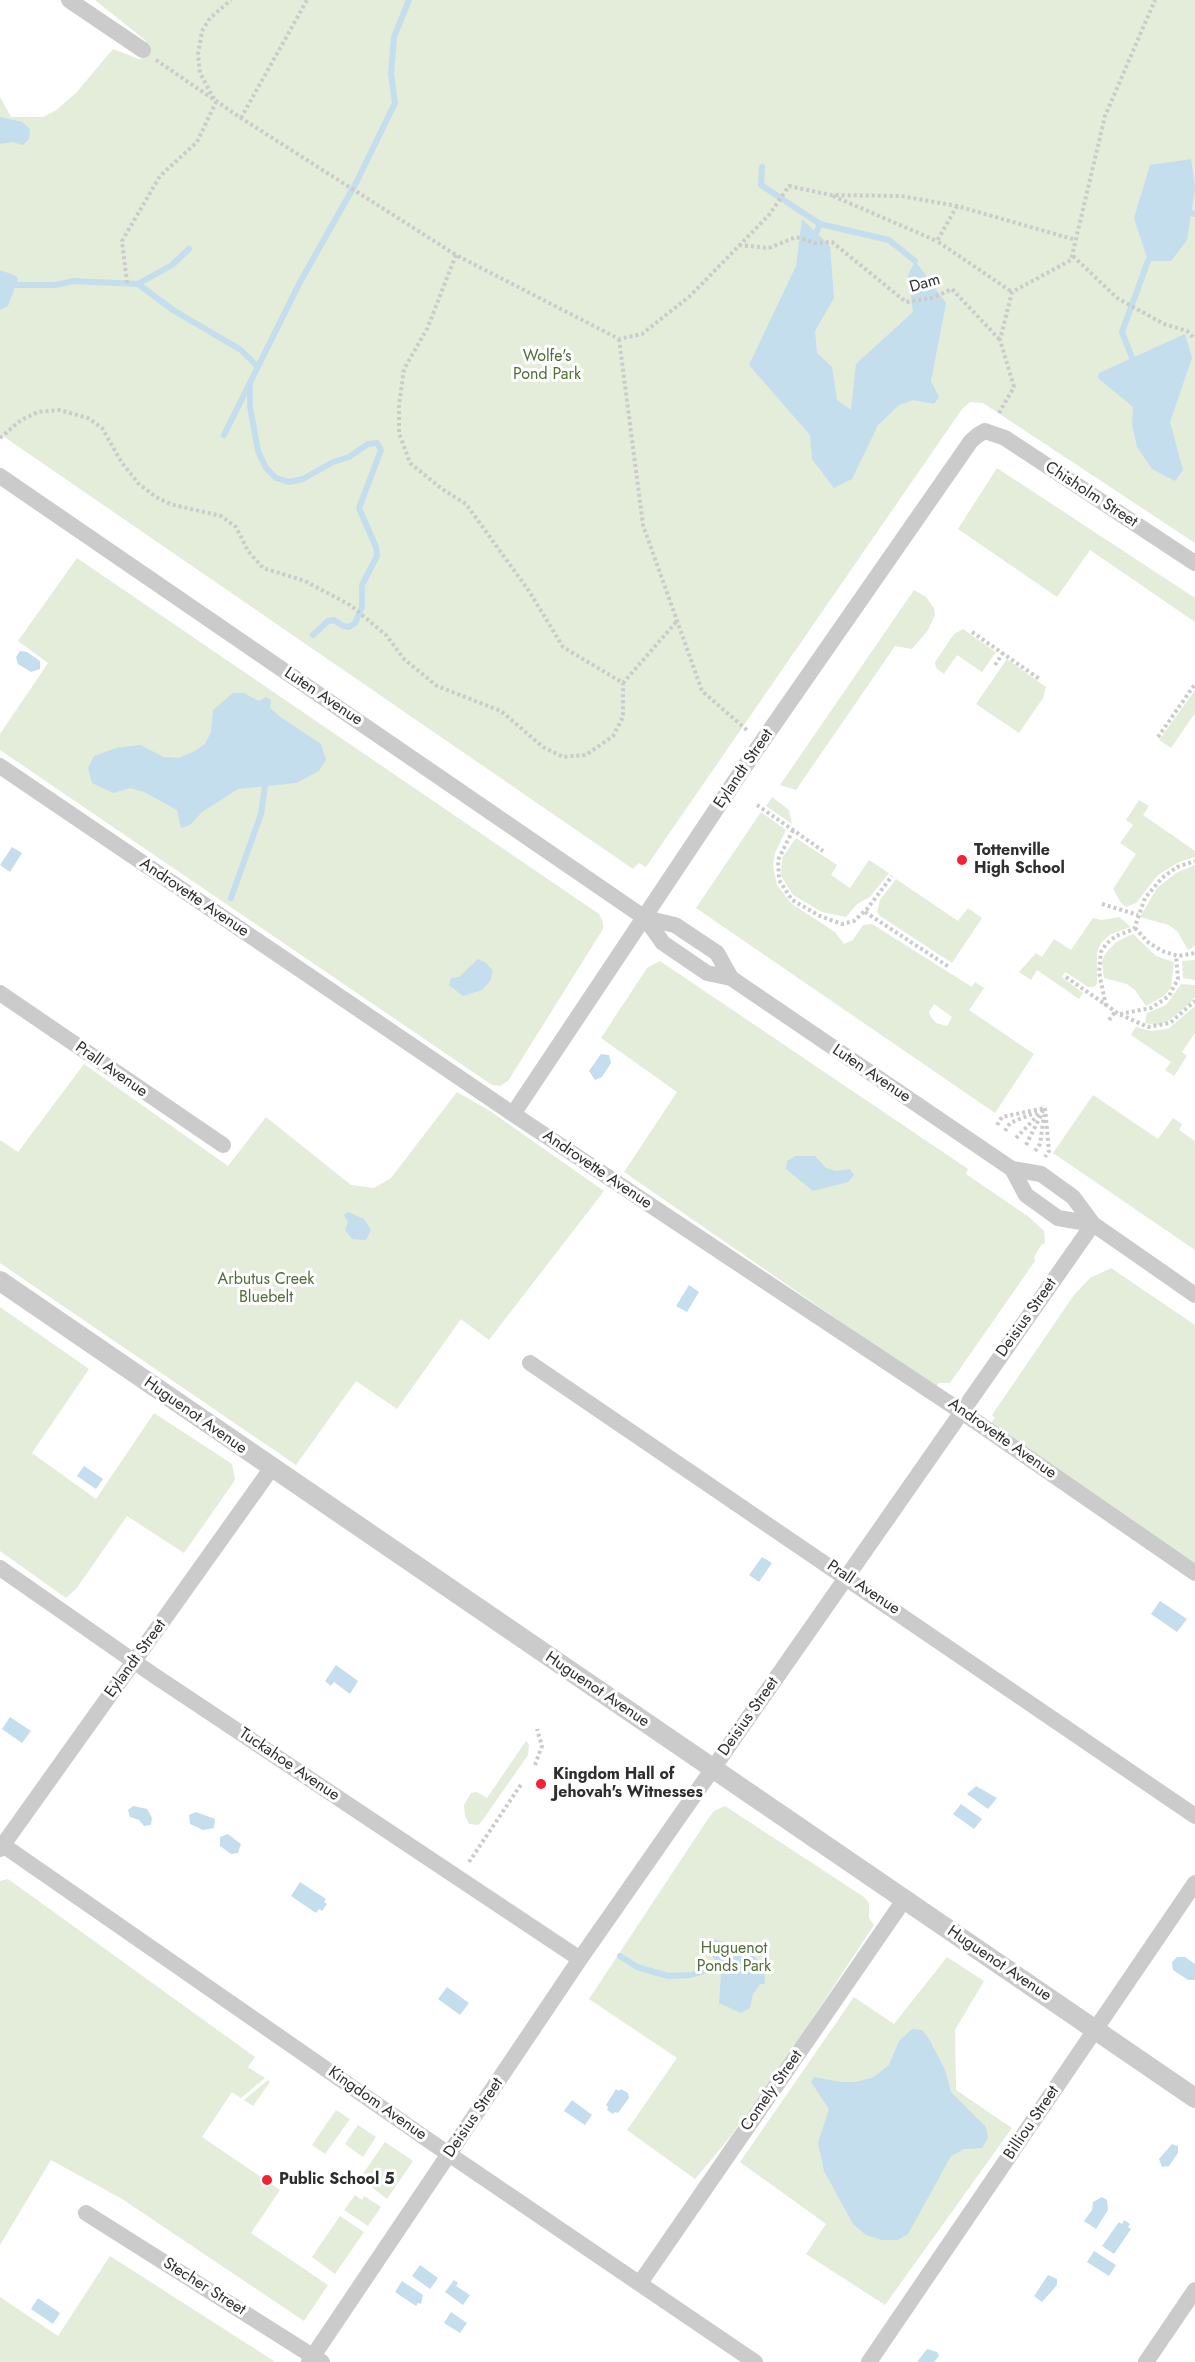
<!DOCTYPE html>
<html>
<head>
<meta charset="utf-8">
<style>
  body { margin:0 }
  canvas { display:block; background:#fff }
</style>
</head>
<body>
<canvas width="1195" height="2362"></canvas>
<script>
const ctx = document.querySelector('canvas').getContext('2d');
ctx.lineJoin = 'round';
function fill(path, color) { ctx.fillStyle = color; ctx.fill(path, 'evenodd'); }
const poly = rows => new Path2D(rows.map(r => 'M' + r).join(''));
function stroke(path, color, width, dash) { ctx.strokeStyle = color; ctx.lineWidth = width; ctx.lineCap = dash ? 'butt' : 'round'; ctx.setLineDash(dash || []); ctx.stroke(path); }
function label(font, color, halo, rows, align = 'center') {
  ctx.font = font + ' Jost,sans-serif'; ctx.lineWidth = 6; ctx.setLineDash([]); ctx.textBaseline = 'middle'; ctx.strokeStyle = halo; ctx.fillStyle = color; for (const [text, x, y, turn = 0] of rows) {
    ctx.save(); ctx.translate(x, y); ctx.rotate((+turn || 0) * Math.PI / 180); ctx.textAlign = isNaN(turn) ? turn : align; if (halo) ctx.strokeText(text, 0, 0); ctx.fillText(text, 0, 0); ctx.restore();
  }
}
const green = poly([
  [95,0,1195,0,1195,543,983,403,970,402,962,409,646,867,639,863,633,869,0,434,0,97,11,117,43,117,55,111,76,93,113,49,139,59,147,57,149,47,145,40],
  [997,468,1195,598,1195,622,1090,550,1057,597,958,529],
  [77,558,599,914,603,922,603,929,508,1081,500,1086,492,1085,0,750,0,734,48,663,18,641],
  [914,590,926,597,934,608,935,615,928,630,912,649,895,646,796,790,780,785],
  [963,629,996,652,982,672,957,655,944,674,936,668,935,662,954,634],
  [1007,659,1046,687,1043,698,1019,733,976,704],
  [1195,690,1195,713,1171,748,1159,740],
  [772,797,789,810,792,824,766,806],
  [1139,800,1149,806,1143,815,1195,851,1195,857,1179,862,1158,875,1136,903,1126,907,1121,903,1113,889,1136,854,1120,843,1133,825,1126,820],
  [761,812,786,830,775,853,773,866,777,885,792,904,835,932,844,944,853,940,863,925,872,924,972,987,975,982,984,988,969,1010,1034,1054,995,1113,696,908],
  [934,1004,952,1017,947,1026,936,1023,931,1017,929,1012],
  [796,838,837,865,831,875,850,888,869,860,889,873,870,897,857,904,846,917,822,912,793,895,781,876,782,858],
  [1195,865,1195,946,1188,950,1177,931,1169,925,1140,917,1157,888,1176,873],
  [896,879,958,921,968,908,982,918,952,963,880,916,877,912,880,900],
  [1119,917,1131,927,1111,934,1101,943,1097,953,1097,984,1094,987,1088,987,1065,972,1062,977,1083,993,1079,999,1037,970,1031,980,1019,972,1036,953,1042,957,1054,939,1071,950,1093,918,1101,920],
  [1133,934,1156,956,1174,962,1171,988,1164,996,1146,1006,1135,990,1127,984,1104,978,1102,962,1105,954,1116,942],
  [1195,960,1195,980,1183,978,1182,961],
  [660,961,968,1169,966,1174,1029,1217,1044,1231,1045,1243,1041,1245,1034,1257,1035,1261,950,1383,939,1383,935,1387,624,1172,677,1092,601,1038,647,968],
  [1181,984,1195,985,1195,997,1190,1003,1167,1022,1158,1025,1145,1023,1147,1013,1166,1005],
  [1195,1006,1195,1033,1182,1052,1187,1056,1174,1076,1165,1070,1171,1062,1131,1035,1136,1027,1151,1031,1168,1029],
  [84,1064,228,1166,266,1117,351,1185,374,1188,391,1178,457,1092,490,1111,604,1191,489,1340,461,1319,397,1409,356,1381,296,1465,0,1263,0,1140,18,1152],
  [1093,1095,1158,1139,1173,1118,1182,1124,1179,1130,1195,1141,1195,1250,1053,1153],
  [1111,1268,1195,1325,1195,1564,991,1423,995,1418,992,1415,1074,1295,1090,1278],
  [0,1307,89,1369,32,1453,96,1499,154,1413,232,1464,235,1480,184,1553,127,1516,76,1589,66,1598,0,1551],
  [526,1741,529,1744,528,1755,482,1821,478,1825,469,1824,465,1815,464,1805,471,1793,477,1792,487,1798],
  [725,1806,864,1897,869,1903,869,1918,874,1925,795,2045,730,2137,695,2179,627,2130,677,2058,589,1999,708,1819,714,1811],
  [8,1879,255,2057,248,2067,265,2078,241,2098,232,2092,202,2137,280,2190,251,2233,328,2285,304,2321,122,2199,51,2160,0,2245,0,1881],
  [947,1957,984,1981,955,2030,956,2090,1012,2128,885,2305,806,2254,826,2224,740,2162,854,1997,894,2024],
  [268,2080,270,2082,253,2106,244,2100],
  [336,2110,350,2119,325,2154,312,2145],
  [358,2125,376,2137,363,2157,345,2144],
  [385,2142,413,2161,387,2199,360,2178],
  [355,2195,362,2200,364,2196,381,2207,368,2226,344,2210],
  [340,2216,364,2232,335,2274,312,2257],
  [110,2256,274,2361,274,2362,0,2362,0,2297,58,2336]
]);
const water = poly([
  [0,117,22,122,30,129,29,139,23,145,12,142,0,144],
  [1191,159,1195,188,1187,240,1171,261,1148,261,1134,218,1150,165],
  [802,219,830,246,834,298,815,331,817,353,832,367,837,400,851,410,856,364,913,312,908,275,915,261,946,303,931,381,939,397,934,404,913,400,899,405,878,425,852,479,834,488,812,459,810,435,749,365,796,266],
  [0,270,16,276,18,279,8,306,0,310],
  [1185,334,1192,358,1170,422,1183,470,1175,481,1152,469,1137,447,1132,425,1133,407,1098,378,1099,373],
  [20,651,27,652,40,661,40,669,31,672,18,664,16,657],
  [233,693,244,693,259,701,266,697,271,700,270,708,279,716,321,744,326,760,319,771,296,783,238,789,202,812,190,825,181,828,177,810,144,792,130,788,113,793,92,783,88,768,94,756,116,748,140,745,164,757,179,758,195,751,205,744,211,732,213,710],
  [12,847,22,853,10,872,0,865],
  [478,959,486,963,493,971,490,981,482,990,463,996,449,985,451,978,459,977],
  [601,1054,609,1055,611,1063,602,1077,595,1080,589,1071],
  [796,1156,815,1156,826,1168,836,1171,850,1169,854,1175,848,1182,813,1191,786,1169,787,1161],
  [348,1212,364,1219,371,1230,366,1240,352,1239,345,1230,348,1222,344,1215],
  [689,1285,699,1292,687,1312,676,1306],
  [84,1466,103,1479,96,1489,77,1476],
  [762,1557,772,1563,759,1582,749,1575],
  [1160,1601,1187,1619,1177,1632,1151,1614],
  [336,1665,358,1681,350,1694,334,1682,331,1686,325,1681],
  [10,1717,31,1731,22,1743,2,1729],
  [976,1786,997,1798,988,1809,967,1794],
  [961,1804,982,1819,974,1829,953,1814],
  [133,1806,147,1809,152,1818,151,1825,144,1826,139,1820,130,1817,128,1810],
  [196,1812,215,1819,214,1828,203,1830,190,1824,189,1815],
  [228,1834,241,1844,238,1853,231,1854,220,1846,220,1837],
  [300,1882,326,1899,324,1902,327,1904,322,1911,319,1909,316,1913,291,1896],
  [715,1940,732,1944,742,1942,759,1962,765,1977,765,1984,760,1984,753,1994,750,2008,741,2013,719,2003,721,1975,708,1946],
  [1177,1957,1185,1957,1195,1964,1195,1980,1188,1980,1173,1970,1172,1962],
  [447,1987,469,2003,460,2015,438,1999],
  [912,2029,922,2030,929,2039,945,2070,951,2092,986,2127,988,2138,982,2148,964,2149,951,2156,908,2234,898,2240,882,2240,866,2235,853,2224,824,2171,818,2143,829,2109,811,2082,814,2077,840,2082,856,2082,874,2077,889,2065,899,2041],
  [616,2089,619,2091,621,2089,628,2093,629,2098,618,2113,615,2112,613,2114,607,2110,608,2107,606,2105],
  [572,2100,592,2115,585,2125,564,2111],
  [1172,2144,1178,2146,1178,2153,1169,2166,1162,2167,1159,2159],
  [1102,2197,1107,2200,1108,2210,1096,2229,1084,2221,1092,2210,1093,2202],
  [1124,2220,1130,2224,1128,2227,1131,2229,1114,2254,1102,2246,1119,2222,1122,2224],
  [1094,2251,1116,2265,1109,2276,1087,2262],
  [420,2265,438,2278,430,2289,412,2276],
  [1048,2275,1057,2279,1057,2285,1042,2302,1034,2296],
  [454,2280,458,2283,456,2286,470,2295,463,2305,445,2292],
  [402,2281,423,2295,421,2304,418,2303,416,2306,395,2292],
  [38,2298,60,2313,53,2324,31,2309],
  [451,2312,467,2323,460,2333,444,2323],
  [927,2349,937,2352,939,2356,934,2362,917,2362]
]);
const stream = poly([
  [762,167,761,185,820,224],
  [1192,213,1195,214],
  [816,233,820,224,889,240,915,261],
  [138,284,173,310,241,350,257,366],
  [16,285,55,285,74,281,138,284,172,265,189,249],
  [1133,360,1122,332,1148,261],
  [250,384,250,407,258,451,266,468,276,478,289,482,303,479,333,462,349,457,368,444,377,443,381,450,359,508,376,547,377,556,362,585,362,607,355,623,349,627,343,626,334,620,328,621,313,635],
  [224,435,300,282,356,183,395,103,391,74,394,37,409,0],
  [231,898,261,814,265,786],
  [620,1956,637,1967,668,1976,691,1975,719,1966]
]);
const path = poly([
  [156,60,241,118,456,255,619,339,642,334,690,296,769,215,789,186,831,195,901,196,957,206,1076,240],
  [214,99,200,73,198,54,202,31,210,18,231,0],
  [241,118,307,0],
  [833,196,937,241],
  [957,206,937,241,1012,292],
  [739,245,769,248,796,237,815,243,832,242,906,302,932,298,952,289,1000,340],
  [456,255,427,329,404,369,399,405,399,433,410,463,442,489,466,504,529,591,563,647,623,683,677,621],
  [1073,256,1117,298,1164,324,1187,331,1195,339],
  [127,283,122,241,160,176,197,142,216,102],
  [619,339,643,525,702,691,748,731],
  [999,413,1014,387,1000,340,1012,292,1071,260,1105,116,1155,0],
  [0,438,21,420,38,412,59,410,88,418,102,428,122,463,139,484,156,497,170,504,221,516,236,527,248,551,263,568,305,581,350,605,386,635,404,659,437,686,501,711,543,747,563,757,586,755,613,736,623,717,623,683],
  [972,632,1041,680],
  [995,665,1003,653],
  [1158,737,1195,684],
  [757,805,823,851],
  [793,830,778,860,779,880,792,900,820,916,842,924,854,921,867,909,892,876],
  [1102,904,1138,915],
  [865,912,949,967],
  [1135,928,1149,943,1162,951,1178,956,1195,953],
  [1066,977,1119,1014,1148,1027,1170,1023,1195,1001],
  [1106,1006,1099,972,1101,952,1106,944,1116,936,1134,929,1145,898,1162,878,1177,867,1195,861],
  [1120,1014,1151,1008,1169,996,1178,979,1176,956],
  [1109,1020,1115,1012],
  [1045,1108,1049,1151,1045,1157],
  [997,1125,1002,1117,1045,1108],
  [1005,1131,1010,1123,1037,1112],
  [1016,1138,1044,1109],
  [1026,1145,1043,1111],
  [1035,1151,1040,1144,1044,1115],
  [535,1765,542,1746,537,1729],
  [469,1862,522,1783]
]);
const minor = poly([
  [69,0,143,50],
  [0,476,645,918,675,925,717,953,731,978],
  [0,766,513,1114,962,1412,1195,1573],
  [645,918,663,943,707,973,731,978,1012,1169,1026,1195,1058,1218,1093,1224],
  [0,993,223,1145],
  [513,1114,743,769,971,441,978,435,985,431,1005,438,1195,563],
  [1012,1169,1041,1174,1073,1197,1093,1224,1195,1295],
  [530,1363,1195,1816],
  [0,1568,152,1674,580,1959],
  [0,1843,431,2142,755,2362],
  [0,1849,271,1469],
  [86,2213,322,2362],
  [640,2283,904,1900],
  [309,2362,580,1959,1093,1224],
  [869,2362,1195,1883],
  [1146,2362,1195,2290]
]);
const tertiary = poly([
  [0,1281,1195,2098]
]);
const markers = [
  [962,860,6,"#f32131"],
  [541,1784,6,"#f32131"],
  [267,2180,6,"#f32131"]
];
const streetNames = [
  ["Dam",925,284,-16],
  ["Chisholm Street",1091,495,33],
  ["Luten Avenue",323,697,34],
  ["Eylandt Street",744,769,-56],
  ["Androvette Avenue",194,898,34],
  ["Prall Avenue",111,1070,35],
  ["Luten Avenue",871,1074,34],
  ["Androvette Avenue",597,1170,34],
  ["Deisius Street",1027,1318,-55],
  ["Huguenot Avenue",195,1416,35],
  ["Androvette Avenue",1002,1439,35],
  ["Prall Avenue",863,1588,34],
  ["Eylandt Street",136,1659,-54],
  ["Huguenot Avenue",597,1690,34],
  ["Deisius Street",749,1717,-55],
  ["Tuckahoe Avenue",289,1765,34],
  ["Huguenot Avenue",999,1964,34],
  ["Comely Street",772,2091,-55],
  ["Kingdom Avenue",377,2104,35],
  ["Deisius Street",474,2118,-56],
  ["Billiou Street",1032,2123,-56],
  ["Stecher Street",204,2287,32]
];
const parkNames = [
  ["Wolfe's",547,357],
  ["Pond Park",547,375],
  ["Arbutus Creek",266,1280],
  ["Bluebelt",266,1298],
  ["Huguenot",734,1949],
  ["Ponds Park",734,1967]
];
const poiNames = [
  ["Tottenville",974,851],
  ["High School",974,869],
  ["Kingdom Hall of",553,1775],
  ["Jehovah's Witnesses",553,1793],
  ["Public School 5",279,2180]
];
fill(green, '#e4ecda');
fill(water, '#c4deee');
stroke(stream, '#c4deee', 6);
stroke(path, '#cbcbcb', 4, [3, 3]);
stroke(minor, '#cbcbcb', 16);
stroke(tertiary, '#cbcbcb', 20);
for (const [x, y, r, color] of markers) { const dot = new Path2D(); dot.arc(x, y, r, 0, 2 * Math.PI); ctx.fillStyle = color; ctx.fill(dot); stroke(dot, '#fff', 2); }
label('16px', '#2e2e2e', '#fff', streetNames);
label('16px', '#516d38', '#fff', parkNames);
label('bold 16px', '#2e2e2e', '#fff', poiNames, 'left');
</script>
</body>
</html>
